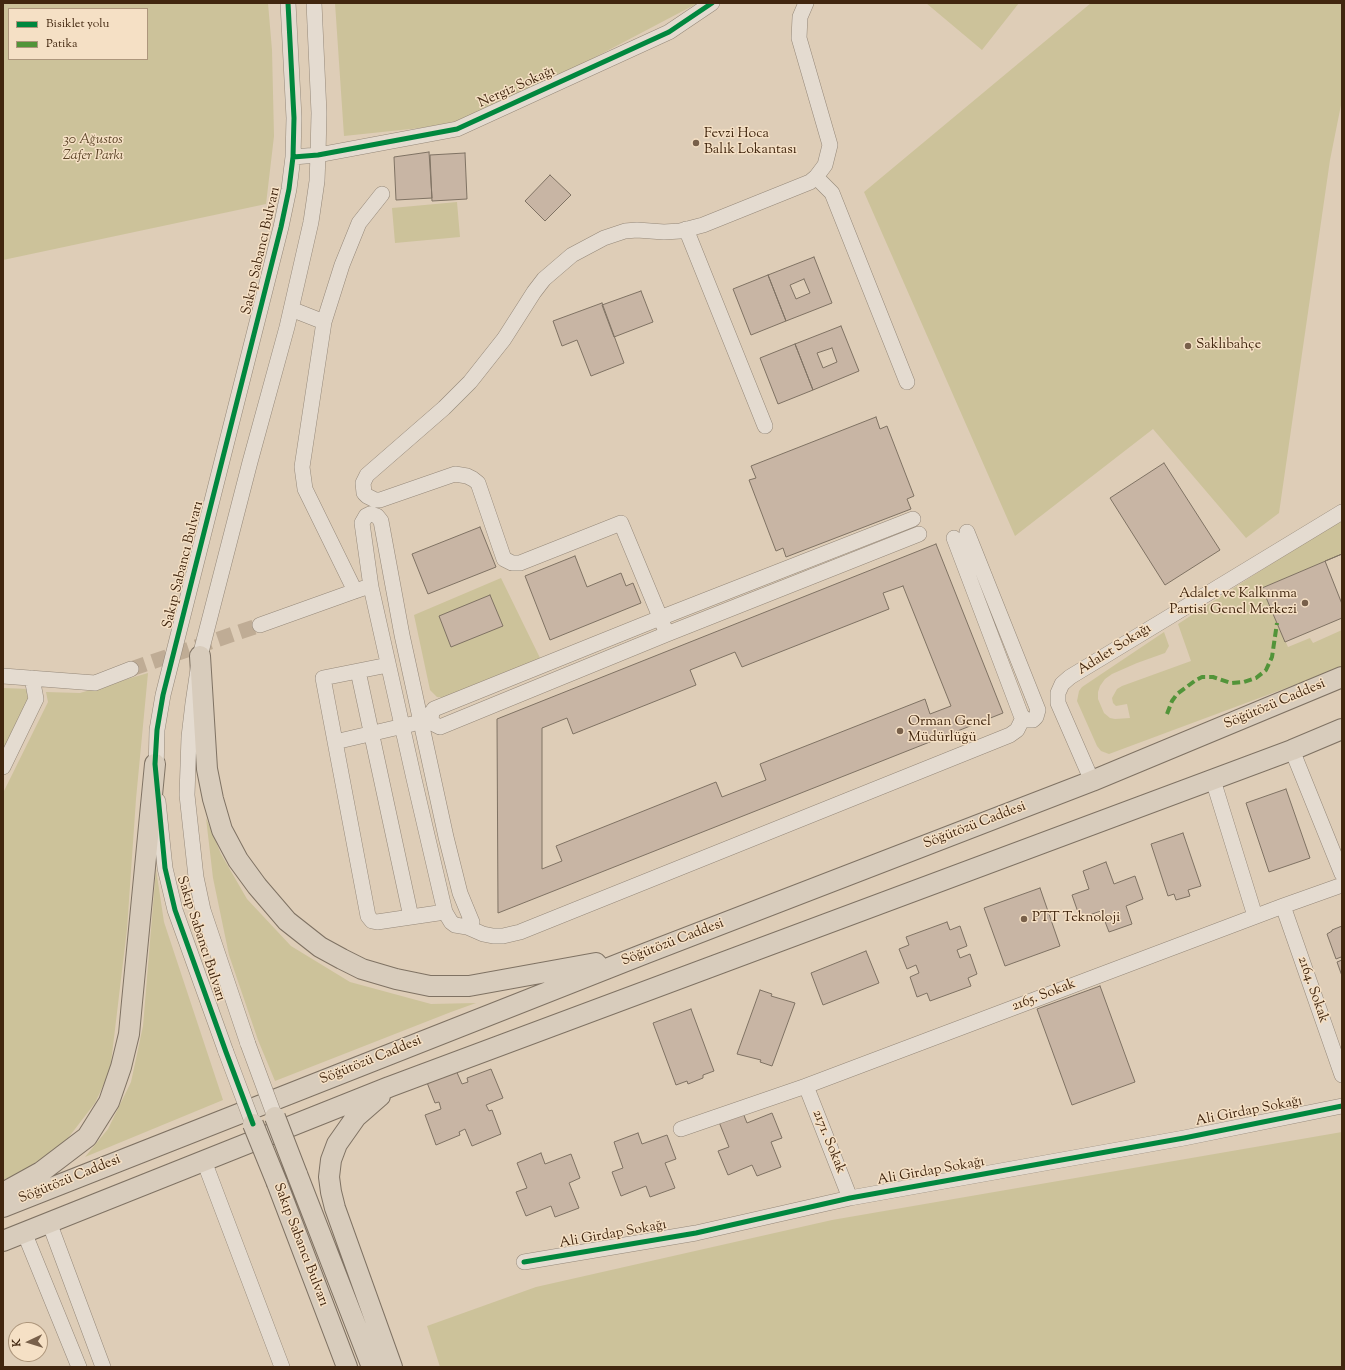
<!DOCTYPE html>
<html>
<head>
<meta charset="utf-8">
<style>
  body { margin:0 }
  #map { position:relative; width:1345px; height:1370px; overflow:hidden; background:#decdb7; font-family:"Sorts Mill Goudy",serif }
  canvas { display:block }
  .frame { position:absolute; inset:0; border:4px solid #41260f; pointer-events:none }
  .legend { position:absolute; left:8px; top:8px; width:140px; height:52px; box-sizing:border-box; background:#f5e0c5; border:1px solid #ad967c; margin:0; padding:5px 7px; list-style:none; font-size:12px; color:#41260f }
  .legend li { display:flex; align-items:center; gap:8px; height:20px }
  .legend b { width:20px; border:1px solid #ad967c }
  .north { position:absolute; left:8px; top:1322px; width:40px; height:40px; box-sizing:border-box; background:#f5e0c5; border:1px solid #ad967c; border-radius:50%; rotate:266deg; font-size:11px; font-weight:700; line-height:16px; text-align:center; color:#41260f }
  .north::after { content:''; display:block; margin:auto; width:14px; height:18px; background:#78604a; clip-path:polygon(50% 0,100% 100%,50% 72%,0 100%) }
</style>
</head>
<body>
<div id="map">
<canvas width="1345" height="1370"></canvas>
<div class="frame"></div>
<ul class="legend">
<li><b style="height:5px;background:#00873e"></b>Bisiklet yolu</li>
<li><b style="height:5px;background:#529439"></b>Patika</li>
</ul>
<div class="north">K</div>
</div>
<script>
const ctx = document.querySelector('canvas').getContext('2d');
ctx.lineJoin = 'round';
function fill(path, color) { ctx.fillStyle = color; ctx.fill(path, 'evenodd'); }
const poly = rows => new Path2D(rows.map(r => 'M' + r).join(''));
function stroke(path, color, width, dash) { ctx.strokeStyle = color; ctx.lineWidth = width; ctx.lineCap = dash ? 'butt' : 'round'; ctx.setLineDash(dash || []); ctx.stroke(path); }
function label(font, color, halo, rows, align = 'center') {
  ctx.font = font + ' "Sorts Mill Goudy",serif'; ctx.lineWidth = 3; ctx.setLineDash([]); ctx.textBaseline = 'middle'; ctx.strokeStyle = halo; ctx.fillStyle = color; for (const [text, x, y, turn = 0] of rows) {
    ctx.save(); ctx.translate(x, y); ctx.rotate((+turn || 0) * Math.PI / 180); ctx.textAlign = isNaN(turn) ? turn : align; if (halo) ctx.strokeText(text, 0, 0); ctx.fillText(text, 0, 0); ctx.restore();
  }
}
const green = poly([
  [3,3,268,3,272,50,274,136,266,204,3,260],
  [9,9,147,9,147,59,9,59],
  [335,3,698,3,567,72,458,122,420,128,344,136],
  [926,3,1019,3,982,50],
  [1091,3,1342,3,1342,100,1330,160,1279,513,1246,538,1153,429,1015,536,864,192],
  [457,202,460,237,395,243,392,208],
  [1342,518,1342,554,1262,588,1288,647,1310,638,1313,643,1342,630,1342,663,1340,668,1109,754,1101,751,1097,746,1077,701,1079,691,1082,687,1164,632,1169,646,1165,653,1137,663,1112,674,1105,679,1100,686,1098,692,1098,699,1104,713,1110,718,1115,719,1130,718,1127,704,1116,706,1113,703,1112,698,1117,689,1122,686,1191,661,1178,624],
  [501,578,540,658,447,698,437,697,430,690,414,615],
  [148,673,136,799,127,929,110,1071,95,1103,65,1142,20,1173,3,1180,3,793,48,702,46,692,80,693],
  [3,688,29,689,33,702,3,760],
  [206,818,221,854,247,899,291,946,350,982,431,1004,476,1003,451,1012,275,1081,258,1040,229,955,213,878],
  [156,869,164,922,223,1100,85,1157,108,1129,131,1082,143,1026],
  [1342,1132,1342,1367,440,1367,427,1326,536,1287,832,1220]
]);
const building = poly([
  [429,152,432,198,396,200,394,157,429,152],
  [465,153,467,199,432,201,430,155,465,153],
  [550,175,571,195,545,221,525,201,550,175],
  [814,257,832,303,786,321,768,275,814,257],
  [804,279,810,293,796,299,790,285,804,279],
  [768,275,786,321,751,335,733,289,768,275],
  [641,291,653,322,614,337,602,305,641,291],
  [602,303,624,363,591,376,577,340,562,346,553,321,602,303],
  [841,326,859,371,813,390,795,344,841,326],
  [832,348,837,362,823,368,817,353,832,348],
  [795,344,813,390,778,404,760,358,795,344],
  [876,417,880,429,887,426,914,496,907,499,911,509,786,557,783,548,776,551,749,480,756,478,751,466,876,417],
  [1164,463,1220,550,1165,585,1110,498,1164,463],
  [480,527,496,567,428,594,412,554,480,527],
  [936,544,1003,713,498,913,497,719,936,544],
  [903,586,951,706,930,714,925,699,760,764,766,780,722,797,716,782,556,846,562,861,542,869,542,728,567,718,573,734,696,685,690,670,735,652,742,667,889,609,883,593,903,586],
  [1342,554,1342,618,1285,642,1262,588,1342,554],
  [1342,554,1342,604,1325,561,1342,554],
  [575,556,587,587,621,573,626,586,633,583,641,603,550,640,525,576,575,556],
  [490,595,503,626,451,647,439,616,490,595],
  [1286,789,1310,858,1269,872,1246,803,1286,789],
  [1183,833,1201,886,1188,890,1190,896,1176,900,1174,894,1168,896,1151,844,1183,833],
  [1106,862,1114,884,1135,876,1143,899,1126,906,1132,924,1109,932,1101,911,1080,918,1072,895,1089,889,1083,871,1106,862],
  [1040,888,1060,946,1005,966,984,908,1040,888],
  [947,922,950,930,960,926,967,946,957,950,960,958,970,954,977,974,968,978,971,986,930,1001,927,993,917,997,910,977,919,973,916,965,907,969,899,949,909,945,906,937,947,922],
  [1342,926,1342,959,1341,957,1336,959,1327,934,1332,931,1332,930,1342,926],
  [866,951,879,983,823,1005,811,973,866,951],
  [1342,960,1342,976,1337,962,1342,960],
  [1100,986,1135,1082,1072,1105,1037,1009,1100,986],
  [760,990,772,994,771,996,795,1003,772,1066,760,1062,761,1060,737,1054,760,990],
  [691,1009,714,1071,703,1075,703,1078,688,1084,687,1081,676,1085,653,1023,691,1009],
  [455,1068,462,1084,468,1082,467,1078,491,1069,503,1098,486,1105,489,1111,492,1110,501,1134,472,1146,465,1129,459,1132,460,1135,436,1145,425,1115,441,1109,439,1102,435,1103,426,1080,455,1068],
  [743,1113,747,1123,772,1113,782,1138,771,1142,781,1167,757,1176,752,1165,728,1175,718,1151,729,1147,719,1122,743,1113],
  [638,1133,642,1144,667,1135,676,1159,665,1163,675,1188,650,1197,646,1186,621,1196,612,1172,623,1168,614,1142,638,1133],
  [541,1153,545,1164,571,1154,580,1178,569,1183,579,1208,555,1217,551,1206,526,1216,516,1192,527,1188,517,1163,541,1153]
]);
const minorTunnel = poly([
  [131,669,260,625]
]);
const minor = poly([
  [293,157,318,155,457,129,669,32,712,3],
  [816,177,832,193,907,382],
  [686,229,765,426],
  [291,309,324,322,302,467,305,489,355,591],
  [324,322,342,265,359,223,382,194],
  [370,514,377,516,381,521,402,635,446,837,460,893,472,922,467,927,455,925,451,922,445,912,414,779,371,587,362,523,366,516,370,514],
  [913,519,660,618,434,709,432,712,431,719,434,724,440,727,667,634,919,534],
  [954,538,1021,715,1026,720,1033,720,1036,717,1038,710,967,532],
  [260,625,355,591,364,588],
  [667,634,621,523,520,563,512,563,504,559,478,483,473,479,467,476,455,474,380,500,375,500,367,496,364,493,363,483,367,475,444,408,470,382,504,339,534,292,544,279,572,255,604,238,625,231,637,230,664,232,680,231,703,225,810,182,816,177,825,165,830,145,799,38,800,17,806,3],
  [388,665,323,678,368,916,372,921,377,922,445,912],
  [358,671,411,917],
  [3,676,95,683,131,669],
  [335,742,412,724],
  [1292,750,1342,874],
  [3,767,36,699,32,678],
  [156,773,157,730,163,695,281,227,289,189,293,157,294,118,288,3],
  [1213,780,1255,916],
  [1092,781,1058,703,1058,693,1062,684,1070,677,1169,617,1342,512],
  [158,801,165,868,175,910,226,1052],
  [1283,906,1342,1075],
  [467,927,483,934,493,936,503,936,520,932,1010,735,1017,730,1023,718],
  [248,1044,203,910,196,877,187,795,189,737,193,703,200,656,250,462,287,327,311,222,317,181,318,155,319,113,314,3],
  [806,1086,850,1198],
  [681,1129,806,1086,1283,906,1342,885],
  [204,1161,282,1367],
  [49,1222,103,1367],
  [24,1232,79,1367],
  [524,1262,696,1233,850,1198,1184,1138,1342,1106]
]);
const major = poly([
  [200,656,207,769,213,799,222,830,238,860,257,886,287,921,320,947,342,959,362,969,396,979,430,986,469,986,596,963],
  [380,1096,356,1117,337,1144,331,1160,329,1177,331,1192,335,1208,392,1367],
  [297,1174,372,1367],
  [277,1183,347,1367],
  [3,1193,41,1172,87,1137,109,1102,121,1067,129,1034,132,1002,155,764],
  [3,1207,644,954,1092,781,1342,677],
  [3,1241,389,1087,1292,750,1342,729]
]);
const minorBridge = poly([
  [248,1044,275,1117],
  [226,1052,253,1124]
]);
const majorBridge = poly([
  [275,1117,297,1174],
  [253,1124,277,1183]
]);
const quiet = poly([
  [1167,714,1172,701,1177,694,1196,680,1202,677,1213,677,1231,683,1244,682,1256,678,1266,670,1272,657,1277,623]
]);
const cycleway = poly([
  [293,157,318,155,457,129,669,32,712,3],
  [253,1124,226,1052,175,910,165,868,155,764,157,730,163,695,281,227,289,189,293,157,294,118,288,3],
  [524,1262,696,1233,850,1198,1184,1138,1342,1106]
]);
const markers = [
  [696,143,4,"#78604a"],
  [1188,346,4,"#78604a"],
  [1305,603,4,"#78604a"],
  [900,731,4,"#78604a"],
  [1024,919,4,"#78604a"]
];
const streetNames = [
  ["Nergiz Sokağı",517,88,-24],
  ["Sakıp Sabancı Bulvarı",262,251,-77],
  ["Sakıp Sabancı Bulvarı",184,565,-76],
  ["Adalet Sokağı",1115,650,-32],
  ["Söğütözü Caddesi",1275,705,-23],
  ["Söğütözü Caddesi",975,826,-21],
  ["Sakıp Sabancı Bulvarı",200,939,72],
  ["Söğütözü Caddesi",673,943,-21],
  ["2164. Sokak",1312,990,71],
  ["2165. Sokak",1044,996,-21],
  ["Söğütözü Caddesi",371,1061,-22],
  ["Ali Girdap Sokağı",1249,1112,-11],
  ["2171. Sokak",828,1142,68],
  ["Ali Girdap Sokağı",931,1172,-10],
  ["Söğütözü Caddesi",70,1180,-22],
  ["Ali Girdap Sokağı",613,1235,-10],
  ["Sakıp Sabancı Bulvarı",300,1245,69]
];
const poiNames = [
  ["Fevzi Hoca",704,135],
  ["Balık Lokantası",704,151],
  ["Saklıbahçe",1196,346],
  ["Adalet ve Kalkınma",1297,595,"right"],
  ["Partisi Genel Merkezi",1297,611,"right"],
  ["Orman Genel",908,723],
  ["Müdürlüğü",908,739],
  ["PTT Teknoloji",1032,919]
];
const parkNames = [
  ["30 Ağustos",93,141],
  ["Zafer Parkı",93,157]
];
fill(green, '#ccc29a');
fill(building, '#c8b5a4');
stroke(building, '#7f7263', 1);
stroke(minorTunnel, '#bfac95', 15, [15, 8]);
stroke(minor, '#958879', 16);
stroke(major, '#7f7263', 22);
stroke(minor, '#e4dbd0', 15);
stroke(major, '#d8ccbc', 20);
stroke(minorBridge, '#958879', 16, []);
stroke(majorBridge, '#7f7263', 22, []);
stroke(minorBridge, '#e4dbd0', 15);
stroke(majorBridge, '#d8ccbc', 20);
stroke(quiet, '#529439', 4, [8, 4]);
stroke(cycleway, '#00873e', 5);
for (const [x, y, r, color] of markers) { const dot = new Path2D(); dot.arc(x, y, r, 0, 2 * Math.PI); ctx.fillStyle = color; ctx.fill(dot); stroke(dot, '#f5e0c5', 1.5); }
label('14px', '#41260f', '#f5e0c5', streetNames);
label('14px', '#41260f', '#f5e0c5', poiNames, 'left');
label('italic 14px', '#5a4326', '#f5e0c5', parkNames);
</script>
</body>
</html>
